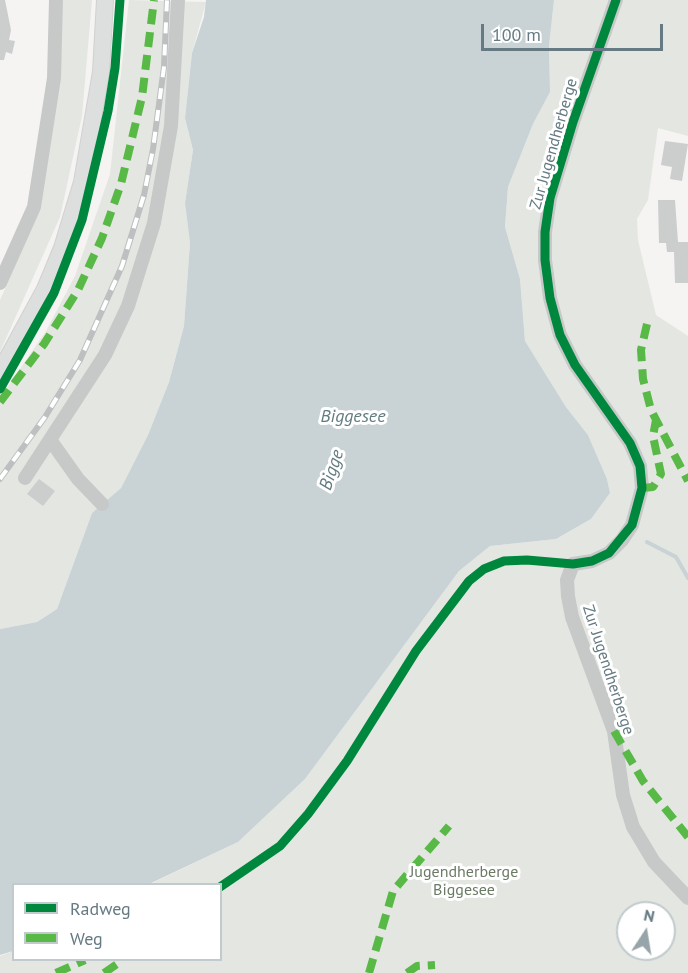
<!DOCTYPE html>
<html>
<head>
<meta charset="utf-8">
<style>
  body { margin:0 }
  #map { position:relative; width:688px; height:973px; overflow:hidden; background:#f5f4f3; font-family:"PT Sans",sans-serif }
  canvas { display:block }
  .legend { position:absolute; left:12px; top:883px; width:210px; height:78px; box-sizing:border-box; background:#fff; border:2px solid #c1cacd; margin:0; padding:8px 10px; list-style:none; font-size:18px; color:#657a83 }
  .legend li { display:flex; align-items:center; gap:12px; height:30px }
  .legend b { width:30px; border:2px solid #c1cacd }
  .north { position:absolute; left:616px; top:901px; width:60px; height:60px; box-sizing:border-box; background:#fff; border:2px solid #c1cacd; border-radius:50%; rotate:12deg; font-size:16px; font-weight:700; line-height:24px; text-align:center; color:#657a83 }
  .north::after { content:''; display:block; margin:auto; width:21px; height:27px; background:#97a5aa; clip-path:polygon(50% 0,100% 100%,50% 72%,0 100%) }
  .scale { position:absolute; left:481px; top:24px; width:182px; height:27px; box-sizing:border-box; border:3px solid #657a83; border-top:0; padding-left:8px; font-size:18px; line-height:21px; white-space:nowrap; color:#657a83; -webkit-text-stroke:4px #fff; paint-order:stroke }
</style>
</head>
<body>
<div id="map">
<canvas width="688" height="973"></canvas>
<ul class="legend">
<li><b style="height:8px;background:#00873e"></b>Radweg</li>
<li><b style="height:8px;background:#58b947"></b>Weg</li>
</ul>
<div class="north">N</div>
<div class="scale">100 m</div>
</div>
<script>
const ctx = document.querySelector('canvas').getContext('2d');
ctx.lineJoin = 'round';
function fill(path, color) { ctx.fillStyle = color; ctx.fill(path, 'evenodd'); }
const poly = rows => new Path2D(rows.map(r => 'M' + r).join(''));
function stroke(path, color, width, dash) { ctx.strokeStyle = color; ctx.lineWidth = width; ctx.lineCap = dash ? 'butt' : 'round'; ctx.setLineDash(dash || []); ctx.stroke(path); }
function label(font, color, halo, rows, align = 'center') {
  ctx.font = font + ' "PT Sans",sans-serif'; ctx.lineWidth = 6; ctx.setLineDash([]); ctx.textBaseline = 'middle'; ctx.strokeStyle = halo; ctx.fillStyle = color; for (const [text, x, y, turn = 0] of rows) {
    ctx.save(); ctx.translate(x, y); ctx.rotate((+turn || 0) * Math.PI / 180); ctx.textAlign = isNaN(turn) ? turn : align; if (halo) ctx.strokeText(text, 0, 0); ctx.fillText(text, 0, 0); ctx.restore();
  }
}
const green = poly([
  [61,0,92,0,82,116,60,217,0,352,0,300,39,211],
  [129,0,206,2,192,53,185,118,193,150,185,203,190,243,184,326,169,382,148,435,121,488,92,513,57,609,37,622,0,629,0,398,46,331,75,276,110,174],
  [554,0,688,0,688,136,658,128,648,200,637,219,638,240,656,315,688,336,688,973,0,973,0,956,13,951,14,960,220,960,220,884,150,884,238,842,305,779,459,571,490,546,556,539,591,519,610,493,607,479,588,435,566,407,525,341,520,279,505,227,508,187,533,124,550,92,549,46],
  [628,913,664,913,664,949,628,949]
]);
const water = poly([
  [206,0,554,0,549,46,550,92,533,124,508,187,505,227,520,279,525,341,566,407,588,435,607,479,610,493,591,519,556,539,490,546,459,571,305,779,238,842,149,884,14,884,13,951,0,955,0,629,37,622,57,609,92,513,121,488,148,435,169,382,184,326,190,243,185,203,193,150,185,118,192,53,204,17]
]);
const stream = poly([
  [647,542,676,557,688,578]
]);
const building = poly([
  [0,0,5,0,11,30,9,40,15,41,12,54,6,52,4,60,0,60],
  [665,141,688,144,682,181,670,179,672,167,661,165],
  [658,200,675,200,678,242,688,242,688,283,675,283,674,252,667,252,666,243,659,243],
  [39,479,55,491,43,506,27,494]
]);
const minor = poly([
  [616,0,573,122,550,198,545,232,545,260,550,298,560,335,575,365,630,443,640,466,642,488,632,525,622,540,609,553,592,561,573,564,567,580,568,596,572,617,614,731,623,795,633,827,654,862,688,898],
  [0,283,34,207,54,78,56,0],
  [51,441,78,479,102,504],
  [25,478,105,355,128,306,154,223,171,126,178,0]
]);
const major = poly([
  [0,372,45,289,62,248,82,182,101,72,105,0]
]);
const rail = poly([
  [0,479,45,417,80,360,122,266,144,195,153,149,164,67,167,0]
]);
const quiet = poly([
  [647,324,641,350,643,379,651,410,688,481],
  [0,402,44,344,78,290,102,238,121,184,142,97,154,0],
  [642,488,653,487,661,474,653,436,656,420],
  [614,731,643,781,688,837],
  [56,973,85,960],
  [104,973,123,960],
  [369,973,393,891,449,826],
  [407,973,417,966,435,965]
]);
const cycleway = poly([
  [0,389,54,293,82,220,108,111,115,68,120,0],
  [220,887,280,846,308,814,347,761,416,651,469,581,484,569,504,561,527,560,573,564,592,561,609,553,632,525,642,488,640,466,630,443,575,365,560,335,550,298,545,260,545,232,550,198,573,122,616,0]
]);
const streetNames = [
  ["Zur Jugendherberge",554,144,-74],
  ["Zur Jugendherberge",608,670,72]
];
const parkNames = [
  ["Jugendherberge",464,872],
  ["Biggesee",464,890]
];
const waterNames = [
  ["Biggesee",353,417],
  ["Bigge",332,470,-71]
];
fill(green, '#e4e6e1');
fill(water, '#c9d2d4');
stroke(stream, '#c9d2d4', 4);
fill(building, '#cccece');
stroke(major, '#d1d1d1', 18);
stroke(minor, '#c7c9c9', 14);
stroke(major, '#dddede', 16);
stroke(rail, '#bdbfc0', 6);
stroke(rail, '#fff', 4, [11]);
stroke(quiet, '#58b947', 8, [15, 8]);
stroke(cycleway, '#00873e', 9);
label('16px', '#657a83', '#fff', streetNames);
label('16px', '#6b7a64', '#fff', parkNames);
label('italic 18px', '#617b7f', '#fff', waterNames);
</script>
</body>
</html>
